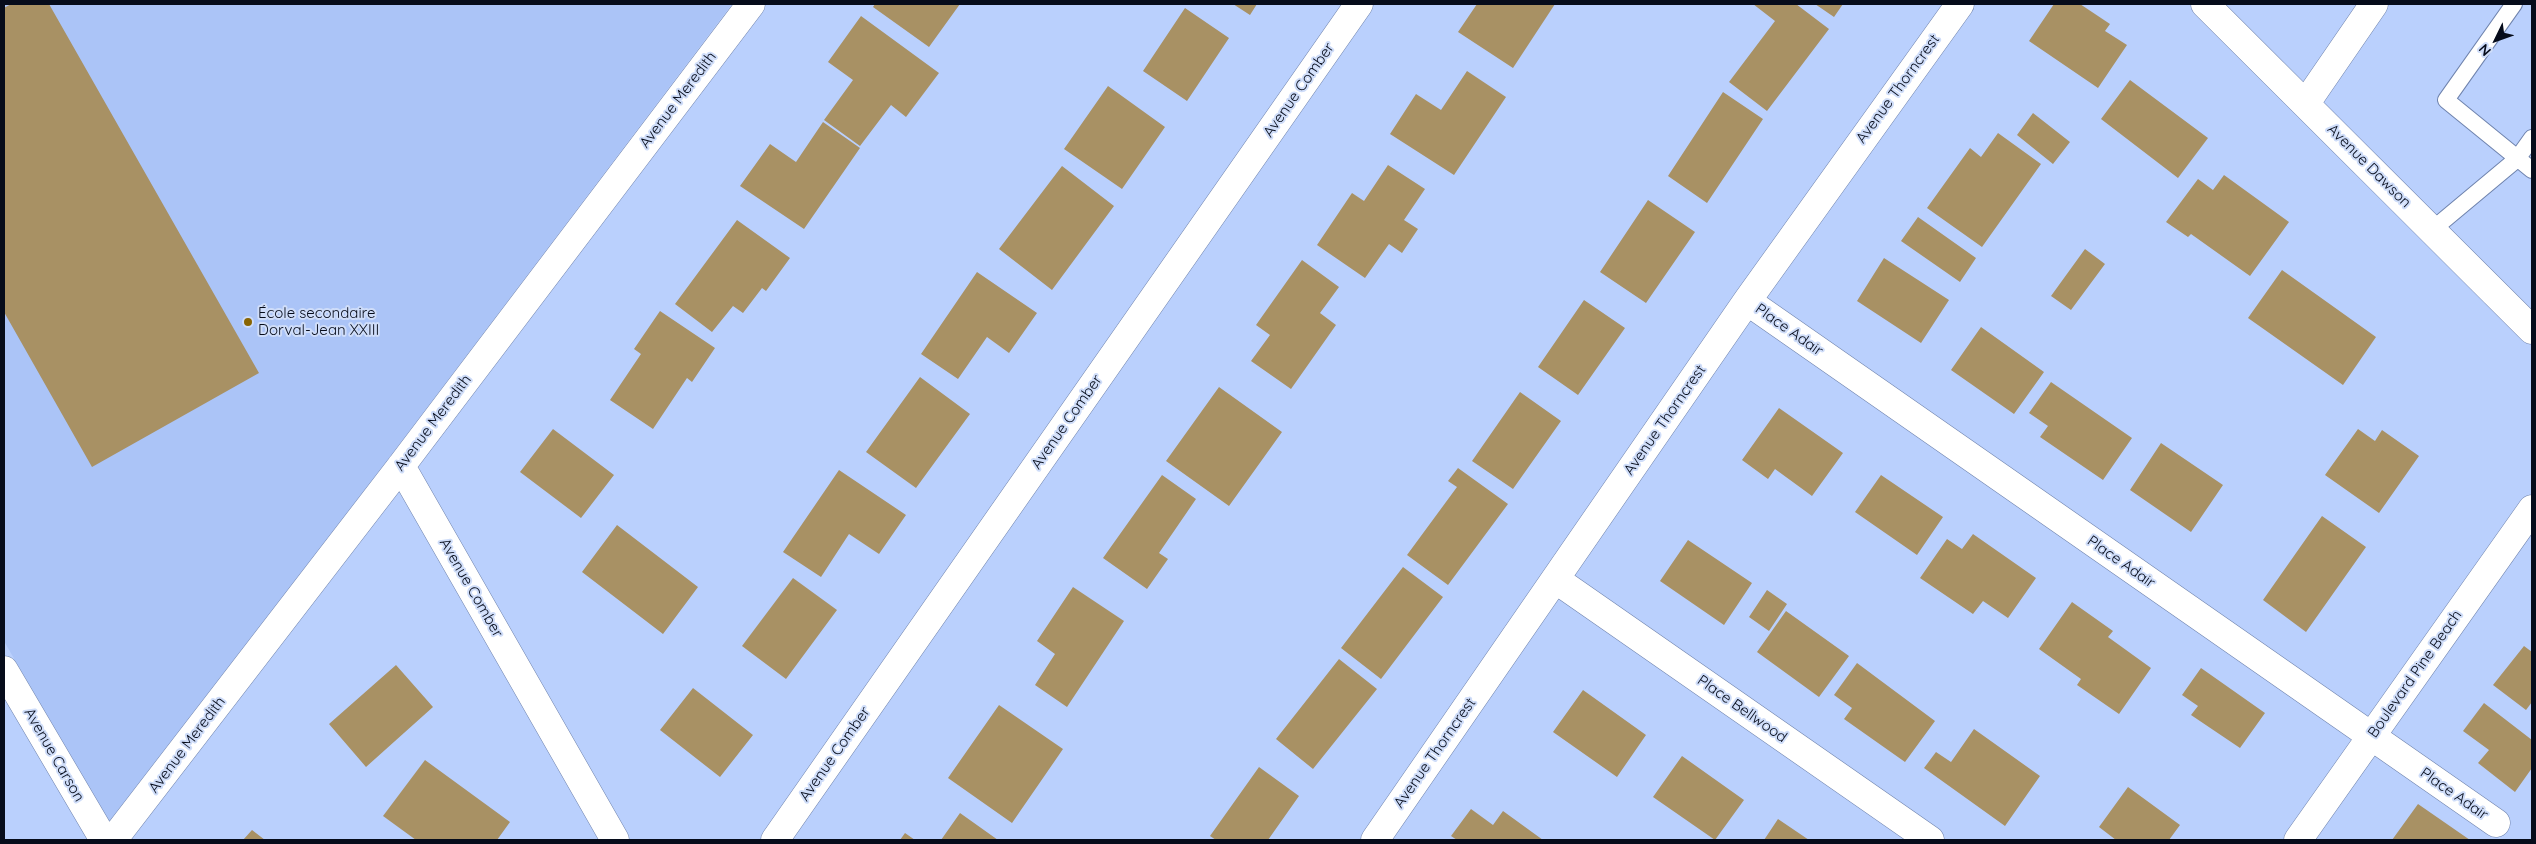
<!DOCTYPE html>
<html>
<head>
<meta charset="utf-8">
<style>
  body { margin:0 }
  #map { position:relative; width:2536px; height:844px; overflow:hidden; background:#bad0fd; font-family:Quicksand,sans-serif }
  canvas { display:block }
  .frame { position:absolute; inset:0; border:5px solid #060c1b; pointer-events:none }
  .north { position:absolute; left:2471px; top:15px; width:50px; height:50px; -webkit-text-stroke:4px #cfddf9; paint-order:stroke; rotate:228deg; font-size:14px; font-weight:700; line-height:20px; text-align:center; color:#060c1b }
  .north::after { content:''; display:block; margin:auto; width:18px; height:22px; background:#060c1b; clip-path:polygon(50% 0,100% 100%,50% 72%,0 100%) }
</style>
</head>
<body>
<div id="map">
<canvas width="2536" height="844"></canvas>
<div class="frame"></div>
<div class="north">N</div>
</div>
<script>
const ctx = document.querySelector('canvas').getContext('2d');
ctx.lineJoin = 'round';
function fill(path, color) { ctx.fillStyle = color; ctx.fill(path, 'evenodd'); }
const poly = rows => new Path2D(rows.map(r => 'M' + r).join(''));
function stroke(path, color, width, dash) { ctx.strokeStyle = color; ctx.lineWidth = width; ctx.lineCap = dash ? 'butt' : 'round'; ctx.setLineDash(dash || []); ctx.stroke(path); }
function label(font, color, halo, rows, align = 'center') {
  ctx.font = font + ' Quicksand,sans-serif'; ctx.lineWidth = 4; ctx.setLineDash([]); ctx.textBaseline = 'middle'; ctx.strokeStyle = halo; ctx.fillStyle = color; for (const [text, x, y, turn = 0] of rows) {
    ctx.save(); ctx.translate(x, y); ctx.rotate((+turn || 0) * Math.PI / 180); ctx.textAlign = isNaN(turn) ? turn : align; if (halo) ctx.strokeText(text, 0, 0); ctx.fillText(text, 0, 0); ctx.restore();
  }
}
const built = poly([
  [4,4,732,4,110,827,4,641]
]);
const building = poly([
  [11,4,49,4,259,373,92,467,4,312,4,8],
  [875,4,960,4,929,47,873,7],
  [1233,4,1257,4,1250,15],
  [1477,4,1555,4,1513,68,1458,32],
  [1753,4,1796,4,1829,29,1767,111,1729,82,1775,21],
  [1815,4,1843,4,1834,17],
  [2054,4,2080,4,2110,24,2105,31,2127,45,2098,88,2029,41],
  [1185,8,1229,38,1187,101,1143,71],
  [861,16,939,73,906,117,891,105,860,146,824,120,853,80,828,62],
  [1467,71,1506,97,1454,175,1390,134,1416,94,1441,110],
  [2130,80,2208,138,2178,178,2101,119],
  [1108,86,1165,127,1122,189,1064,149],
  [1723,92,1763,119,1707,203,1668,176],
  [2033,113,2070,142,2053,164,2017,135],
  [823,122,860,148,804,229,740,186,770,144,796,162],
  [1998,133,2041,164,1982,247,1927,208,1970,148,1981,157],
  [1388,165,1425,189,1404,220,1418,229,1402,253,1389,244,1365,278,1317,245,1352,193,1364,201],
  [1062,166,1114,206,1052,290,999,249],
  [2224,175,2289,222,2250,276,2191,234,2188,237,2166,222,2198,179,2213,190],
  [1648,200,1695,232,1646,303,1600,272],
  [1918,217,1976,258,1960,282,1901,241],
  [737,220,790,258,766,291,762,288,743,313,733,306,712,332,675,304],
  [2085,249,2105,264,2071,310,2051,296],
  [1884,258,1949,300,1921,343,1857,301],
  [1302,260,1339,287,1320,313,1336,325,1291,389,1251,361,1270,335,1256,325],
  [2282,270,2376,337,2343,385,2248,318],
  [977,272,1037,313,1009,353,987,337,958,379,921,354],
  [1584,300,1625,328,1578,395,1538,367],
  [660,311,715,348,692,382,687,378,653,429,610,400,641,354,634,349],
  [1981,327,2044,372,2014,414,1951,370],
  [920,377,970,414,916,488,866,452],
  [2051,382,2132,438,2103,480,2040,437,2048,426,2029,413],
  [1219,387,1282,432,1229,506,1166,461],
  [1520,392,1561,421,1513,489,1472,461],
  [1779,408,1843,453,1812,496,1775,469,1768,479,1742,460],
  [553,429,614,475,581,518,520,472],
  [2358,429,2375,441,2382,430,2419,456,2379,513,2325,475],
  [2161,443,2223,485,2191,532,2130,490],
  [1458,468,1508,504,1448,585,1407,555,1457,487,1448,481],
  [839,470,906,515,879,554,849,534,821,577,783,552],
  [1162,475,1196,499,1159,553,1168,559,1147,589,1103,558],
  [1881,475,1943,517,1917,555,1855,512],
  [2322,516,2366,547,2306,632,2263,600],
  [617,525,698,587,663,634,582,572],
  [1973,534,2036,578,2008,618,1983,601,1973,614,1920,578,1947,539,1962,549],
  [1688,540,1752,583,1724,625,1660,581],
  [1403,567,1443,597,1381,679,1341,648],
  [793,578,837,610,786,679,742,646],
  [1073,587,1124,621,1067,707,1035,685,1055,654,1037,641],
  [1767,590,1787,604,1769,631,1749,617],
  [2072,602,2113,631,2108,637,2151,668,2119,714,2077,685,2081,679,2039,649],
  [1786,611,1849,656,1819,697,1757,652],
  [2524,646,2532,652,2532,702,2526,710,2493,685],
  [1339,659,1377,689,1313,769,1276,739],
  [1857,663,1935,721,1905,762,1844,719,1852,708,1834,695],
  [396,665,433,707,366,767,329,724],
  [2201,668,2265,713,2240,748,2191,715,2198,706,2182,695],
  [693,688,753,735,720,777,660,730],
  [1583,690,1646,735,1617,777,1553,732],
  [2484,703,2532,740,2532,768,2515,792,2478,763,2489,750,2463,731],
  [999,705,1063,749,1012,823,948,778],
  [1974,729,2040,776,2005,826,1924,768,1936,752,1951,762],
  [1682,756,1744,800,1715,840,1653,797],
  [425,760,510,822,497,840,416,840,383,816],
  [1259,767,1299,796,1268,840,1216,840,1210,836],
  [2128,787,2180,825,2169,840,2116,840,2099,827],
  [2418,804,2470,840,2392,840],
  [1471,809,1493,825,1503,811,1543,840,1457,840,1451,836],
  [960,813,998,840,941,840],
  [1778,819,1809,840,1764,840],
  [252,830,265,840,243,840],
  [905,833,915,840,900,840]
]);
const service = poly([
  [2514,4,2446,100,2532,170],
  [2432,230,2517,159,2532,138]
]);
const minor = poly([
  [2205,4,2532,330],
  [2306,103,2374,4],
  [1747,301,2496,823],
  [401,466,615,840],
  [1555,579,1930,840],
  [4,670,104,840],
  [113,840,401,466,751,4],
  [775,840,1359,4],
  [1375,840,1747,301,1960,4],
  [2298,840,2532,509]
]);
const markers = [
  [248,322,5,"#896503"]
];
const streetNames = [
  ["Avenue Thorncrest",1898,89,-54],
  ["Avenue Comber",1299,90,-55],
  ["Avenue Meredith",678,100,-53],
  ["Avenue Dawson",2369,166,45],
  ["Place Adair",1789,330,35],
  ["Avenue Thorncrest",1665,420,-55],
  ["Avenue Comber",1067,422,-55],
  ["Avenue Meredith",433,423,-53],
  ["Place Adair",2121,562,35],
  ["Avenue Comber",471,588,60],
  ["Boulevard Pine Beach",2415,674,-55],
  ["Place Bellwood",1742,709,35],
  ["Avenue Meredith",187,745,-53],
  ["Avenue Thorncrest",1435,753,-55],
  ["Avenue Comber",835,754,-55],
  ["Avenue Carson",54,755,60],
  ["Place Adair",2454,794,35]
];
const poiNames = [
  ["École secondaire",258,313],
  ["Dorval-Jean XXIII",258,330]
];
fill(built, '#abc4f7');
fill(building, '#a89164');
stroke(service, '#6f83ad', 18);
stroke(minor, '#6f83ad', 29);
stroke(service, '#fff', 16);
stroke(minor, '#fff', 28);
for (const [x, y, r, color] of markers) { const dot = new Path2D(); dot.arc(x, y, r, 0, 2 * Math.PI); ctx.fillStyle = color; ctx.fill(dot); stroke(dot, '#cfddf9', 2); }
label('15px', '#060c1b', '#cfddf9', streetNames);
label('15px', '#060c1b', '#cfddf9', poiNames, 'left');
</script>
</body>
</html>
